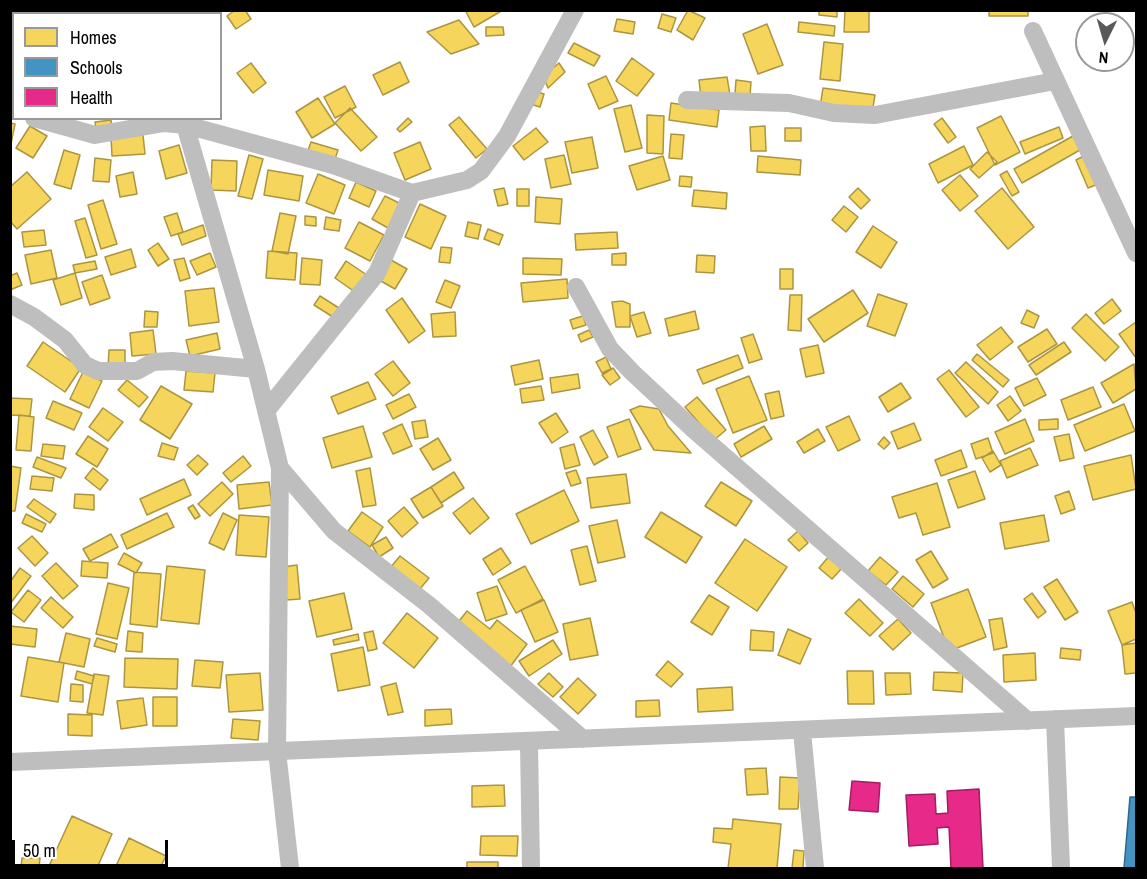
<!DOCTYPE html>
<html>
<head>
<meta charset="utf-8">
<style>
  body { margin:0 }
  #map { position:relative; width:1147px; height:879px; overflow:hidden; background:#fff; font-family:"Archivo Narrow",sans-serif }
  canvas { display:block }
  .frame { position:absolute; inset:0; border:12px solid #000; pointer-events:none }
  .legend { position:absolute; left:12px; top:12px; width:210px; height:108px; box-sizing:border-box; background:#fff; border:2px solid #999; margin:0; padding:8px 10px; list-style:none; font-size:18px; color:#000 }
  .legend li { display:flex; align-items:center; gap:12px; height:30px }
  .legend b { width:30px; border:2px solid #999 }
  .north { position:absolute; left:1075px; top:12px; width:60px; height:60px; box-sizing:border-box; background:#fff; border:2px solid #999; border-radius:50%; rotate:185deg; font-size:16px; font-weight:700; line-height:24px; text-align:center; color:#000 }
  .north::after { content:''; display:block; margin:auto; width:21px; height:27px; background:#595959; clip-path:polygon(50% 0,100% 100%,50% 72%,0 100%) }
  .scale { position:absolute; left:12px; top:840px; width:156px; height:27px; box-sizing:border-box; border:3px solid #000; border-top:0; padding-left:8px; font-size:18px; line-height:21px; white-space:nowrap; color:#000; -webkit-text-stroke:4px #fff; paint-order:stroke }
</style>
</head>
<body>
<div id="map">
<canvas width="1147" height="879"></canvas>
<div class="frame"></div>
<ul class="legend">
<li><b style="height:16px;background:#f6d55c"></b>Homes</li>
<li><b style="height:16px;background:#4393c3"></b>Schools</li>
<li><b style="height:16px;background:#e7298a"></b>Health</li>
</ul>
<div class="north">N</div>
<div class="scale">50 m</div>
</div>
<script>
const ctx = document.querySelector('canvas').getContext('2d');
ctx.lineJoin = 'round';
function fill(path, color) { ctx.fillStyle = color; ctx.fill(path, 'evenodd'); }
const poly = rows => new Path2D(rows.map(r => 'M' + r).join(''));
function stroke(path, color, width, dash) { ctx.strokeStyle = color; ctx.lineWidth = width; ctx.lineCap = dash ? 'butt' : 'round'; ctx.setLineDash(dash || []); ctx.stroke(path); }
const homes = poly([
  [61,10,62,14,22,14,22,11,61,10],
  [235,10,245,10,251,19,236,29,227,16,235,10],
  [465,10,503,10,474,27,465,10],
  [688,10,705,18,693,40,677,30,688,10],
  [819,10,837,10,837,17,819,15,819,10],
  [845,10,869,10,869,32,844,32,845,10],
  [989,10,1028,10,1028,16,989,16,989,10],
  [662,14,676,18,671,32,658,28,662,14],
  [617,19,635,22,633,34,614,31,617,19],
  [459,20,479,44,451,54,427,32,459,20],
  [799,22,835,26,834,36,798,32,799,22],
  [767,24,783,65,758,74,743,34,767,24],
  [486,27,503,27,504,35,486,36,486,27],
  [824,42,843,44,840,81,820,79,824,42],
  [574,43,600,56,594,66,568,53,574,43],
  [632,58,654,74,637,96,616,81,632,58],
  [400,62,409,82,383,95,373,75,400,62],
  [251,63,266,83,253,93,237,73,251,63],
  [559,63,565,72,548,88,543,76,559,63],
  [606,76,618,101,599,109,588,84,606,76],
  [727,77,730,95,701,98,699,80,727,77],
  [736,80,751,82,750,96,735,94,736,80],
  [345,86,356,107,335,118,324,97,345,86],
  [823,88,875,95,872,114,820,107,823,88],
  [534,91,544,94,540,107,530,104,534,91],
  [318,98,335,124,312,138,296,112,318,98],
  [671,103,719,110,717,127,669,120,671,103],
  [631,105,642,148,625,152,614,109,631,105],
  [350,108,377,137,361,151,335,123,350,108],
  [647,115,664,116,663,154,647,153,647,115],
  [1001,116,1020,152,995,165,977,128,1001,116],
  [459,117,487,149,476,158,449,125,459,117],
  [408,118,412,122,400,132,397,129,408,118],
  [942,118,956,137,948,143,934,124,942,118],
  [111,120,112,127,96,129,95,122,111,120],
  [10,123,15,124,10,149,10,123],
  [30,126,47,136,33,158,16,148,30,126],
  [765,126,766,151,751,151,750,127,765,126],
  [1059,127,1063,138,1025,154,1020,142,1059,127],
  [536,128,548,142,524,160,513,146,536,128],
  [785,128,801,128,801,141,785,141,785,128],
  [671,134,684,135,682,159,669,158,671,134],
  [143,135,145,154,112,156,111,137,143,135],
  [1073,136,1080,150,1022,183,1014,169,1073,136],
  [592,137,598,168,572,173,565,142,592,137],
  [311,142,338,150,333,165,306,156,311,142],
  [420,142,431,169,405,180,394,153,420,142],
  [179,145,187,173,166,179,159,151,179,145],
  [964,146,973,165,938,183,929,164,964,146],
  [64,150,80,155,71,189,54,184,64,150],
  [987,152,997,162,979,178,970,169,987,152],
  [249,155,263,159,252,199,238,196,249,155],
  [564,155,571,184,551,188,545,159,564,155],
  [1086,155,1098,184,1088,188,1076,160,1086,155],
  [663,156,670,180,637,190,629,166,663,156],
  [758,156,801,160,800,175,757,172,758,156],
  [95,158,111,160,109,182,93,181,95,158],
  [212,160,237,161,236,191,211,190,212,160],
  [268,170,303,176,299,201,264,195,268,170],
  [1007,171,1019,192,1012,196,1000,175,1007,171],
  [27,172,51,199,17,229,10,221,10,187,27,172],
  [133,172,137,194,120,197,116,176,133,172],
  [318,174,345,185,334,214,306,203,318,174],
  [960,175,978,196,960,211,942,190,960,175],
  [680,176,692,177,691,187,679,186,680,176],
  [356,182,376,191,369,207,349,198,356,182],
  [504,188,508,204,498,206,494,190,504,188],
  [858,188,870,200,861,209,849,197,858,188],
  [1002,188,1034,227,1008,249,975,211,1002,188],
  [517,189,529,189,529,206,517,206,517,189],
  [694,190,727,193,726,209,692,206,694,190],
  [385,196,401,204,388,228,372,219,385,196],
  [536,197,562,199,560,224,535,222,536,197],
  [103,200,117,244,101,249,88,205,103,200],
  [420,204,446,216,431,249,405,237,420,204],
  [844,206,858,217,846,232,832,220,844,206],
  [177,213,183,232,171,236,164,217,177,213],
  [280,213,296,216,288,254,272,251,280,213],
  [305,216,316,217,316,226,305,225,305,216],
  [326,217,341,220,339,231,324,229,326,217],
  [85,218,97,255,86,258,75,221,85,218],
  [359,222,384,235,370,261,345,248,359,222],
  [468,222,481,225,478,239,465,236,468,222],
  [203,225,206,236,182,245,178,234,203,225],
  [873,226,897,242,881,268,856,252,873,226],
  [488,229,503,235,499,245,484,239,488,229],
  [44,230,46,245,24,247,22,232,44,230],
  [617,232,618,248,576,250,575,234,617,232],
  [158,243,169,259,158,266,148,250,158,243],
  [441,247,452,248,450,263,439,262,441,247],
  [131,249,136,267,111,275,105,257,131,249],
  [51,250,57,278,31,284,25,255,51,250],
  [268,251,297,253,295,280,266,278,268,251],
  [210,253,216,267,197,275,190,261,210,253],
  [626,253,626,265,612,265,612,254,626,253],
  [697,255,715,256,714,273,696,272,697,255],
  [184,258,190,278,180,281,174,260,184,258],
  [302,258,322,260,320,285,300,284,302,258],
  [523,258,562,259,561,275,523,274,523,258],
  [391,260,407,269,395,289,379,280,391,260],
  [95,261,97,269,75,273,73,265,95,261],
  [346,261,367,275,355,292,335,278,346,261],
  [780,269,793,269,793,289,780,289,780,269],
  [17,273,22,285,10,290,10,276,17,273],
  [75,273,82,298,61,305,53,280,75,273],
  [102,275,110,298,90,305,82,282,102,275],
  [567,279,568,298,523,302,521,283,567,279],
  [445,280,460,286,451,308,436,302,445,280],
  [214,288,219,322,189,326,185,291,214,288],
  [853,290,868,313,824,342,808,319,853,290],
  [878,294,907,304,895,336,867,326,878,294],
  [790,295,802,295,801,331,788,330,790,295],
  [320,296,339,308,333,317,314,305,320,296],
  [402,298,425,331,409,343,386,310,402,298],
  [1112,299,1121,311,1104,324,1095,313,1112,299],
  [622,301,630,304,630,327,616,327,612,302,622,301],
  [1027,310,1039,316,1034,328,1021,323,1027,310],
  [145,311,158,312,157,327,144,327,145,311],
  [695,311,699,329,669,336,665,319,695,311],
  [455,312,456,336,433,337,431,314,455,312],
  [644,312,651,333,637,337,630,316,644,312],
  [1086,314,1119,347,1105,361,1072,328,1086,314],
  [583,316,586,325,573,329,570,320,583,316],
  [1136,322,1136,358,1119,334,1136,322],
  [1001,327,1013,342,990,360,977,345,1001,327],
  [1047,329,1057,344,1028,362,1018,347,1047,329],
  [153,330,156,354,132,356,130,333,153,330],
  [589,330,593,337,581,342,578,335,589,330],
  [217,333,220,349,190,356,186,340,217,333],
  [753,334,762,359,749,363,741,338,753,334],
  [43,342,81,368,65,392,27,366,43,342],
  [1064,342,1071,352,1036,375,1029,365,1064,342],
  [818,345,824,373,806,377,800,349,818,345],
  [109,350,125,350,125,367,108,367,109,350],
  [977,354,1009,380,1003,387,972,360,977,354],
  [738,355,743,368,703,384,697,370,738,355],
  [606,357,611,369,602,373,596,362,606,357],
  [539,360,543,379,515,385,511,366,539,360],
  [393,361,410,383,393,396,375,374,393,361],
  [966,362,998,392,988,404,955,373,966,362],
  [1134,364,1136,389,1113,403,1101,383,1134,364],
  [613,368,620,378,610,385,602,375,613,368],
  [949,370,979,407,966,417,937,379,949,370],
  [186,371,215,373,213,392,184,390,186,371],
  [83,372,102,381,89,408,70,399,83,372],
  [578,374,580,388,552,393,550,378,578,374],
  [749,376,767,420,733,433,716,389,749,376],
  [1037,378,1046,395,1024,406,1015,388,1037,378],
  [127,380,148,397,139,407,118,390,127,380],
  [368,382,376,399,338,414,331,397,368,382],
  [901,383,911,398,888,412,879,397,901,383],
  [161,386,192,404,170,439,140,420,161,386],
  [541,386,544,400,522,403,520,389,541,386],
  [1093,387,1101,407,1068,420,1061,400,1093,387],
  [779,391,784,416,771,419,765,394,779,391],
  [409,394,416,407,393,419,386,405,409,394],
  [1010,396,1021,411,1008,421,997,405,1010,396],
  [697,397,726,430,714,440,685,407,697,397],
  [10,398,32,399,30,416,10,415,10,398],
  [53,401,82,413,74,430,46,418,53,401],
  [1124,404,1135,431,1085,451,1074,425,1124,404],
  [640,406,659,409,668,426,691,453,654,450,630,410,640,406],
  [103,408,123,422,108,441,89,427,103,408],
  [556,413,568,432,552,443,539,423,556,413],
  [19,415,34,417,31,451,16,450,19,415],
  [849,416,860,440,838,451,826,427,849,416],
  [629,419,641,449,618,457,607,427,629,419],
  [1025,419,1034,441,1005,454,995,432,1025,419],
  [1058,419,1058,429,1039,430,1039,420,1058,419],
  [425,420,428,437,415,439,412,422,425,420],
  [914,423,921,440,898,449,891,432,914,423],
  [402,424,412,446,393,454,383,433,402,424],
  [363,426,372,457,332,468,323,438,363,426],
  [764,426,772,439,741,457,734,444,764,426],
  [818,429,825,441,804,453,797,442,818,429],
  [593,430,608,457,594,465,580,437,593,430],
  [1069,434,1074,458,1060,461,1054,437,1069,434],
  [88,436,108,449,97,467,76,454,88,436],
  [884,437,890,443,884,449,878,444,884,437],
  [438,438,451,460,433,470,420,449,438,438],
  [988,438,993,453,976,459,971,444,988,438],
  [162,443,178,448,174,460,158,456,162,443],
  [43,444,65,446,63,459,41,456,43,444],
  [574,444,580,465,565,469,560,448,574,444],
  [1030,448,1038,465,1007,478,1000,461,1030,448],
  [961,450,967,467,941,476,935,460,961,450],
  [993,451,1001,465,990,472,982,458,993,451],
  [198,455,208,464,197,475,187,465,198,455],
  [1131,455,1136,489,1093,500,1084,466,1131,455],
  [243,456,251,466,231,482,223,473,243,456],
  [37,457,66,468,61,478,33,467,37,457],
  [10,466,21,468,15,511,10,511,10,466],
  [93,468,108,480,100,490,85,478,93,468],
  [370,468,376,505,363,507,356,471,370,468],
  [576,470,581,483,571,486,566,473,576,470],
  [975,471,985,499,958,508,948,480,975,471],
  [454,472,464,488,441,503,431,487,454,472],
  [626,474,630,503,591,508,587,478,626,474],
  [32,476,54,478,52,491,30,489,32,476],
  [184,479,191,495,147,515,140,499,184,479],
  [222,482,233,494,210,516,198,504,222,482],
  [269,482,272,505,239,509,237,485,269,482],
  [721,482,752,501,736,526,705,506,721,482],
  [937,483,950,527,923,535,916,513,899,518,892,497,937,483],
  [431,487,443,506,423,518,411,499,431,487],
  [564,490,579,521,531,544,516,514,564,490],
  [1069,491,1075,509,1061,514,1055,496,1069,491],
  [75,494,94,495,94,510,74,508,75,494],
  [473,498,489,518,470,534,453,513,473,498],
  [34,499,56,514,50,523,27,507,34,499],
  [193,505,200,516,195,519,188,508,193,505],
  [404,507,418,523,402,537,388,521,404,507],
  [362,512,383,527,370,547,348,531,362,512],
  [661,512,702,537,686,563,645,537,661,512],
  [167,513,174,527,127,549,121,535,167,513],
  [223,513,237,520,224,550,209,543,223,513],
  [26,514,46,524,42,532,22,523,26,514],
  [239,515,269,517,266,557,236,555,239,515],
  [1044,515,1049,541,1005,549,1000,523,1044,515],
  [617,520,625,557,598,563,589,526,617,520],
  [798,531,808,543,799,551,788,540,798,531],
  [111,534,118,547,90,561,83,549,111,534],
  [32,536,48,553,35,566,18,548,32,536],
  [386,537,393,548,379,557,372,545,386,537],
  [745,539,787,567,757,611,715,583,745,539],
  [587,546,596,581,580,585,571,550,587,546],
  [501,548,511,563,493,575,483,559,501,548],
  [931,551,948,579,933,588,916,560,931,551],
  [124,553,142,563,136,573,118,564,124,553],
  [830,555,843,567,832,579,819,568,830,555],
  [400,556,429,578,419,590,390,568,400,556],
  [880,557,898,572,886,585,868,571,880,557],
  [82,561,108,563,107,578,81,576,82,561],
  [56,563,78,586,63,599,42,576,56,563],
  [297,565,300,599,286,600,283,567,297,565],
  [167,566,205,570,199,624,161,620,167,566],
  [525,566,543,599,516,613,498,580,525,566],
  [20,568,31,576,10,604,10,582,20,568],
  [134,572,161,574,157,627,130,624,134,572],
  [903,576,924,594,913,607,892,589,903,576],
  [1057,579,1078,612,1065,620,1044,587,1057,579],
  [108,583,129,588,117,639,96,634,108,583],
  [497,586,507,614,486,621,477,593,497,586],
  [968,589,986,637,949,651,931,603,968,589],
  [28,590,41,600,24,622,11,612,28,590],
  [344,593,352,629,317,637,309,601,344,593],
  [1032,593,1046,612,1038,618,1024,599,1032,593],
  [709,595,729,607,712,635,691,622,709,595],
  [51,597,73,617,63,628,41,608,51,597],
  [859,599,883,623,870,636,845,613,859,599],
  [544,600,558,632,535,642,521,610,544,600],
  [1132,602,1136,613,1136,639,1122,645,1108,611,1132,602],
  [467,611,490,629,497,620,527,644,510,667,456,625,467,611],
  [407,613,438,638,414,668,383,643,407,613],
  [590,618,598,655,570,660,563,624,590,618],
  [1002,618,1007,647,994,650,989,620,1002,618],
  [898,619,911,633,893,650,879,636,898,619],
  [10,626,37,629,35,647,10,644,10,626],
  [788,629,811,639,800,664,778,655,788,629],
  [751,630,774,632,773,651,750,650,751,630],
  [128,631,143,633,142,652,126,651,128,631],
  [373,631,377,649,368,651,364,633,373,631],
  [66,633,90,639,84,667,59,662,66,633],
  [358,634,359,640,334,645,333,640,358,634],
  [97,638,117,644,115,652,94,646,97,638],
  [553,640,562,654,529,676,519,661,553,640],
  [1136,643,1136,673,1125,674,1122,645,1136,643],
  [363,647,370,685,338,691,331,654,363,647],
  [1061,648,1081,650,1080,660,1060,658,1061,648],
  [1035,653,1036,680,1004,682,1003,655,1035,653],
  [28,657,64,663,58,702,21,696,28,657],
  [125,658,178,659,177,689,124,687,125,658],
  [195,660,223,662,220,688,192,686,195,660],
  [668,661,683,674,671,687,656,675,668,661],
  [77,671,94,676,92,684,75,679,77,671],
  [847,671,873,671,874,704,848,704,847,671],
  [934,672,963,673,962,692,933,690,934,672],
  [260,673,263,710,229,712,226,675,260,673],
  [549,673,563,687,553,697,538,684,549,673],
  [885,673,910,673,911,694,886,695,885,673],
  [94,674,109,676,103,715,87,713,94,674],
  [578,678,596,695,578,714,560,697,578,678],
  [396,683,403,712,388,715,381,687,396,683],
  [71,684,83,685,83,702,70,701,71,684],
  [732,687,733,710,698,712,697,689,732,687],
  [153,697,177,697,177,726,153,726,153,697],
  [143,698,147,725,121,729,117,701,143,698],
  [659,700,660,716,636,717,636,701,659,700],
  [451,709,452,724,425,726,425,710,451,709],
  [68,714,92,715,92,736,68,735,68,714],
  [233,719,260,721,258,740,231,738,233,719],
  [766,768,768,794,747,795,745,769,766,768],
  [780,777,800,778,798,809,779,809,780,777],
  [504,785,505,806,472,807,472,786,504,785],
  [72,816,112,834,97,868,48,868,72,816],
  [733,819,781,824,777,868,728,868,731,844,713,842,714,828,732,829,733,819],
  [481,836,518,836,517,856,480,855,481,836],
  [129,838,166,856,160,868,115,868,129,838],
  [794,850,804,851,803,868,792,868,794,850],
  [22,858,40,858,39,868,21,868,22,858],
  [467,862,498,862,498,868,467,868,467,862]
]);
const schools = poly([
  [1130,797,1136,797,1136,868,1124,868,1130,797]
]);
const health = poly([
  [852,781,880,783,878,812,849,810,852,781],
  [979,789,983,868,951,868,949,827,937,828,938,844,909,846,906,795,935,794,936,814,948,813,947,791,979,789]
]);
const street = poly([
  [142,10,144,14],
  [1033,31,1136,253],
  [687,100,789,103,834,113,875,115,1055,81],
  [10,109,14,111],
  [34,118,95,135,164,123,186,125,333,165,412,193,467,180,481,171,507,136,575,10],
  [183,118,256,369,280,468,334,531,429,605,583,739],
  [576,287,610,349,633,373,693,429,1028,721],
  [10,304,34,317,65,340,85,365,98,371,137,371,153,362,172,361,256,369],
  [266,411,377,273,412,193],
  [280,468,277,751,290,868],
  [1055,719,1061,868],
  [802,731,815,868],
  [529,743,531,868],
  [10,762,1136,716]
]);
fill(homes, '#f6d55c');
stroke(homes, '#ac9540', 1.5);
fill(schools, '#4393c3');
stroke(schools, '#2f6788', 1.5);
fill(health, '#e7298a');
stroke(health, '#a21d61', 1.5);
stroke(street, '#bebebe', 18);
</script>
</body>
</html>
